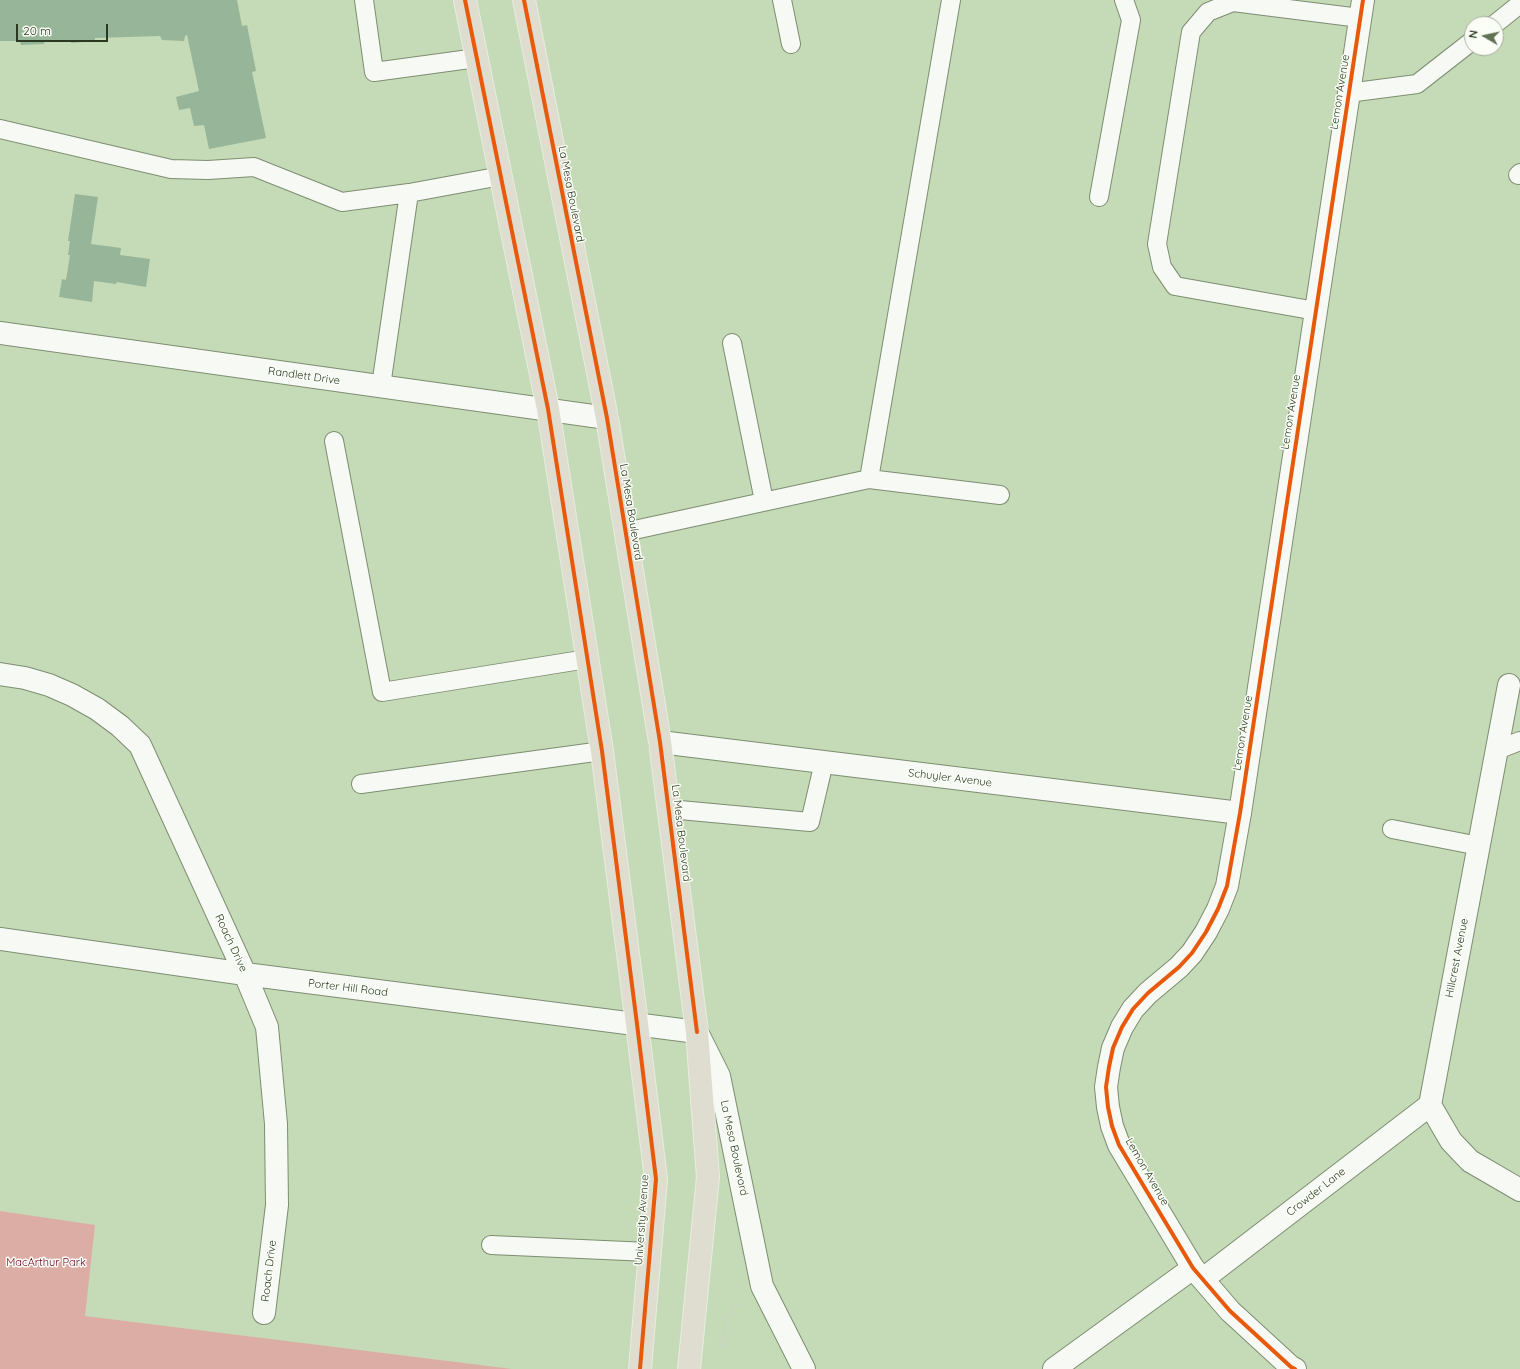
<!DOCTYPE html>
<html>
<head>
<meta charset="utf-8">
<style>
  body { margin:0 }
  #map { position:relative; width:1520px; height:1369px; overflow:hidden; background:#c5dab6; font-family:Quicksand,sans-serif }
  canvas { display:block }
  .north { position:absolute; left:1464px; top:16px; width:40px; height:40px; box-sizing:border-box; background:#fafef7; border:1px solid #a7afa1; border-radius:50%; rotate:279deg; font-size:11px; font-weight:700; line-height:16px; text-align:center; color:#2a391f }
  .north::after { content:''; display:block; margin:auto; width:14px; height:18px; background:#607154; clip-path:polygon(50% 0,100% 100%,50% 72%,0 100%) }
  .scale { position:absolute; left:16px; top:24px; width:92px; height:18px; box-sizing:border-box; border:2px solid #2a391f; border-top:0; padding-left:5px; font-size:12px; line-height:14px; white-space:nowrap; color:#2a391f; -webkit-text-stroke:3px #fafef7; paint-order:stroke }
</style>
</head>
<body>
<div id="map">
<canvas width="1520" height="1369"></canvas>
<div class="north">N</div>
<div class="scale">20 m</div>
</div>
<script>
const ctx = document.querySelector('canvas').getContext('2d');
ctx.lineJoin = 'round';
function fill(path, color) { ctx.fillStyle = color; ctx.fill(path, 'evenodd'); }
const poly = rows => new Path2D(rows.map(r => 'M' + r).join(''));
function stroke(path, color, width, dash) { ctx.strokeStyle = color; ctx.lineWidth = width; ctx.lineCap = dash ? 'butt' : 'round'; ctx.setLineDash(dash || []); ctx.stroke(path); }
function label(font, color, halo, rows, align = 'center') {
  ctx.font = font + ' Quicksand,sans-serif'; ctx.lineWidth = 3; ctx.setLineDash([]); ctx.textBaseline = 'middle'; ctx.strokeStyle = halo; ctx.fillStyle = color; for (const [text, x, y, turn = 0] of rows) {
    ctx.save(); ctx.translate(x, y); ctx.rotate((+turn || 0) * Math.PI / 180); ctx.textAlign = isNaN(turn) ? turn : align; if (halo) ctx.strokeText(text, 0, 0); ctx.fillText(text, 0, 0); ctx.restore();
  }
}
const green = poly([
  [0,1211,95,1225,85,1316,512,1369,0,1369]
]);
const building = poly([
  [0,0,237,0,242,26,247,25,256,71,252,72,266,138,209,149,204,125,194,126,190,108,179,110,176,97,199,91,187,35,185,36,184,41,162,40,160,36,95,38,95,41,71,43,71,40,45,40,44,44,21,45,20,41,0,41],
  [75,194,98,197,91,244,121,248,120,255,150,259,146,287,117,282,116,284,94,281,92,302,59,297,62,279,66,280,70,255,68,255,70,241,68,241]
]);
const path = poly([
  [721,1347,725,1322,739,1301]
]);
const service = poly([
  [364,0,374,72,477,58],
  [782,0,791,44],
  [1495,24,1520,4],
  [1348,93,1417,84,1472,41],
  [0,129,171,169,208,170,254,167,342,202,409,193,501,176],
  [1518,175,1520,173],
  [1099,197,1131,20,1124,0],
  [1316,311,1175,286,1162,267,1157,244,1191,32,1208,12,1233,2,1360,18],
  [732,343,764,501],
  [381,386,409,193],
  [334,441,382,692,587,659],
  [869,479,1000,495],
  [625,532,869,479,951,0],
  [1497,750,1520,741],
  [361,784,602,751],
  [669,809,810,822,824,762],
  [1392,829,1479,846],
  [491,1245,649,1252]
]);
const minor = poly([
  [0,333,607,418],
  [0,674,25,678,49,685,72,695,97,709,120,726,140,745,245,974,267,1027,276,1124,277,1205,264,1313],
  [1509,685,1430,1105,1451,1141,1470,1161,1520,1190],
  [660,742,1240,813],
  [0,939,245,974,697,1032],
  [1203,1279,1430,1105],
  [1054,1369,1193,1268]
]);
const secondary = poly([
  [697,1032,719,1076,762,1286,804,1369],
  [1295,1369,1291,1367,1230,1311,1193,1268,1119,1145,1112,1126,1108,1107,1106,1087,1109,1067,1113,1048,1122,1027,1133,1009,1148,993,1179,967,1192,953,1206,932,1218,909,1227,886,1240,813,1363,0]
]);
const primary = poly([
  [465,0,548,409,602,751,637,1024,656,1179,640,1369],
  [524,0,607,418,660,742,697,1032,708,1177,689,1369]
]);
const cycleway = poly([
  [465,0,548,409,602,751,637,1024,656,1179,640,1369],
  [524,0,607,418,660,742,697,1032],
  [1295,1369,1291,1367,1230,1311,1193,1268,1119,1145,1112,1126,1108,1107,1106,1087,1109,1067,1113,1048,1122,1027,1133,1009,1148,993,1179,967,1192,953,1206,932,1218,909,1227,886,1240,813,1363,0]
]);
const streetNames = [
  ["Lemon Avenue",1340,92,-81],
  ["La Mesa Boulevard",571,194,79],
  ["Randlett Drive",304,376,8],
  ["Lemon Avenue",1291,412,-81],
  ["La Mesa Boulevard",631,512,81],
  ["Lemon Avenue",1243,733,-81],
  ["Schuyler Avenue",950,778,7],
  ["La Mesa Boulevard",681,833,83],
  ["Roach Drive",231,943,65],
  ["Hillcrest Avenue",1457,958,-79],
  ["Porter Hill Road",348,988,7],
  ["La Mesa Boulevard",734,1148,78],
  ["Lemon Avenue",1147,1172,60],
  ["Crowder Lane",1316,1192,-38],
  ["University Avenue",642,1220,-86],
  ["Roach Drive",269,1271,-83]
];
const parkNames = [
  ["MacArthur Park",46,1263]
];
fill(green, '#dcada4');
fill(building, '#97b598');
stroke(service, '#7e8e72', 20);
stroke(minor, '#7e8e72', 24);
stroke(secondary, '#7e8e72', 24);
stroke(primary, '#e5eede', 24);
stroke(path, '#cad1c5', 2.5, [2, 3]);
stroke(service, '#f6f9f4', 18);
stroke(minor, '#f6f9f4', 22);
stroke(secondary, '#f6f9f4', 22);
stroke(primary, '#dfddd0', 22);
stroke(cycleway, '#e8590c', 4);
label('11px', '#2a391f', '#fafef7', streetNames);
label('11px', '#6b0023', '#fafef7', parkNames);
</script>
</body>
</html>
